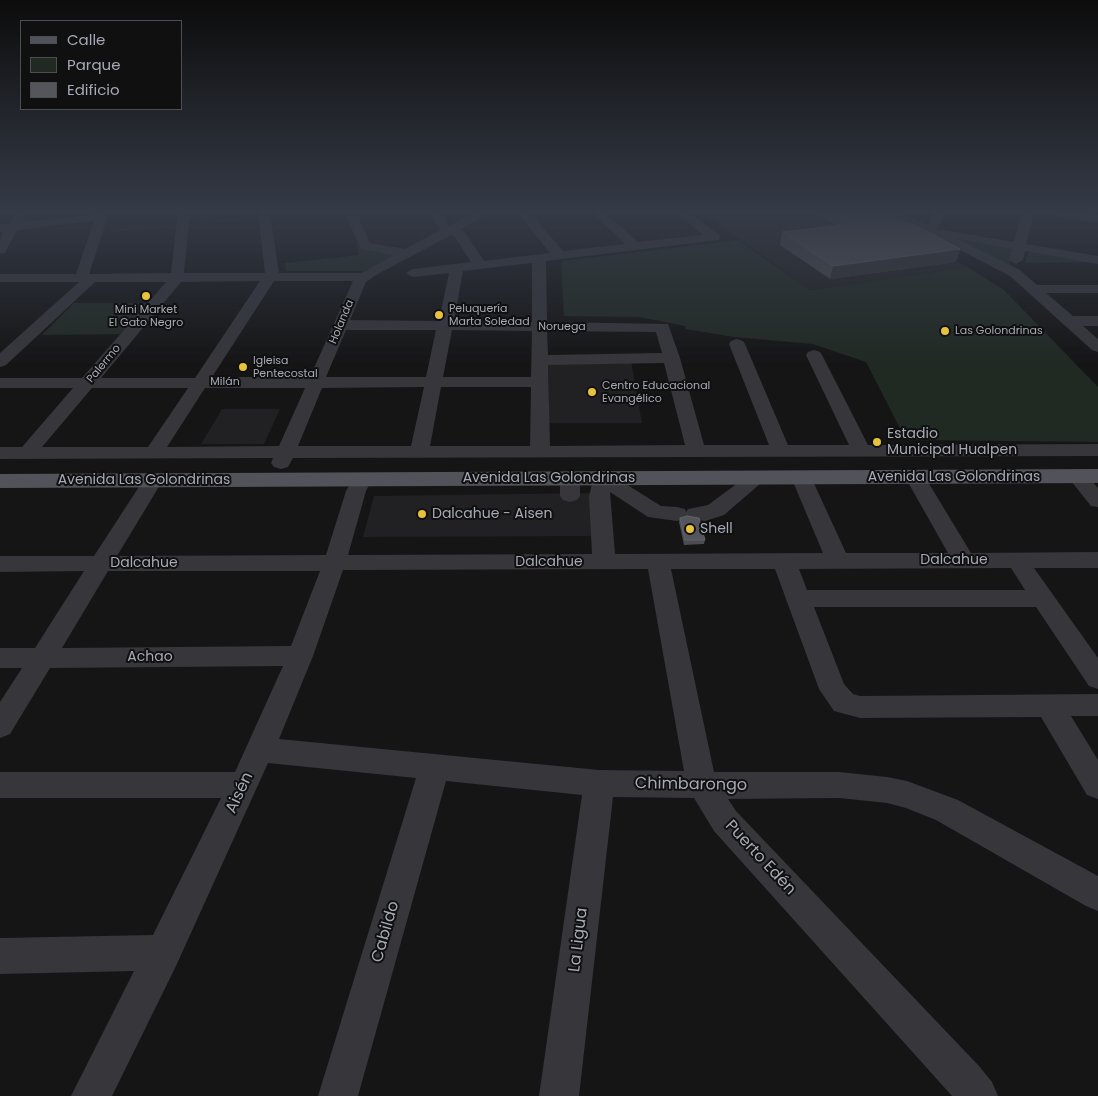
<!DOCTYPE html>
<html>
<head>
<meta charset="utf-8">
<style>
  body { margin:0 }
  #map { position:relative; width:1098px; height:1096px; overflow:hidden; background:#151516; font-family:Poppins,sans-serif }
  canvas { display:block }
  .legend { position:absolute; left:20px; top:20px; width:162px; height:90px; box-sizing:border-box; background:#101011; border:1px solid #4c4e53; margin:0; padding:6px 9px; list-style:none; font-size:15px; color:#a7aab6 }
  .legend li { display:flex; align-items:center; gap:10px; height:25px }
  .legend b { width:25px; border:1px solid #4c4e53 }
</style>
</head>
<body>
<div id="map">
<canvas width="1098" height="1096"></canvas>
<ul class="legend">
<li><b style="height:6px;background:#52535a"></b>Calle</li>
<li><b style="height:14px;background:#212923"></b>Parque</li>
<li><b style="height:14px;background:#55565c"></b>Edificio</li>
</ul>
</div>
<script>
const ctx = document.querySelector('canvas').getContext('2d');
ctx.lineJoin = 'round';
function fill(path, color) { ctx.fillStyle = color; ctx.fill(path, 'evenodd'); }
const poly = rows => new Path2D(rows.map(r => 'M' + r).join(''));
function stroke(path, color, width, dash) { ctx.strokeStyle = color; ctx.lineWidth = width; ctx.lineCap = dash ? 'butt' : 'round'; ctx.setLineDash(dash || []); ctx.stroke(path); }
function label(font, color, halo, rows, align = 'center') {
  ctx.font = font + ' Poppins,sans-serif'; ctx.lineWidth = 4; ctx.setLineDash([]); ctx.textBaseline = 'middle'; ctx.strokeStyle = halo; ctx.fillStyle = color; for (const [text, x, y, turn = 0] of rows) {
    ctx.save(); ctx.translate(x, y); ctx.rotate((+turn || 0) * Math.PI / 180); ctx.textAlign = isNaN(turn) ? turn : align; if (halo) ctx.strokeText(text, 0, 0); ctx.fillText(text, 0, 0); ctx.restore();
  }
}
const built = poly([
  [702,213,863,213,967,267,811,290],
  [631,361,642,423,549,423,548,362],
  [222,409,280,409,264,444,201,444],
  [592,493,596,536,363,537,374,496]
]);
const green = poly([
  [944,235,1012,247,1009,269],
  [738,240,811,290,967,267,1003,289,1098,387,1098,442,906,440,866,362,813,344,734,337,686,329,685,326,639,317,564,316,561,261],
  [368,243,405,250,364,271,286,271,285,263,359,255,356,245],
  [1029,249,1098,261,1098,262,1025,263],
  [74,303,153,303,126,334,42,335]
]);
const path = poly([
  [279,215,301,213],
  [197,223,250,218],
  [112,231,168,226]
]);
const minor = poly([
  [19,213,25,216,22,222,109,213,89,274,171,273,178,213,190,213,184,273,265,273,258,213,270,213,279,273,361,273,394,255,361,249,345,213,357,213,370,243,405,249,440,230,429,213,441,213,449,226,474,213,488,213,486,215,460,230,464,231,484,261,550,253,518,213,530,213,563,251,625,244,593,213,605,213,638,242,703,235,677,213,690,213,718,234,720,237,718,240,546,261,547,322,668,324,680,358,704,445,769,445,729,344,731,341,737,339,743,341,745,344,788,445,849,445,806,355,808,352,814,350,820,352,822,355,868,445,1098,444,1098,456,293,458,288,467,281,469,274,467,271,463,273,458,0,459,0,447,22,447,73,388,0,388,0,378,82,378,166,282,95,282,6,365,0,367,0,353,79,282,0,282,0,274,76,274,94,221,17,230,5,253,0,254,0,239,4,231,0,232,0,224,9,223,15,214,19,213],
  [451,235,455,237,471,262,413,269,406,273,413,277,449,273,439,321,350,320,366,282,376,275,451,235],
  [532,263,532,322,454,321,463,271,532,263],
  [260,281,195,378,101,378,181,282,260,281],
  [274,281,353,281,310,377,212,377,274,281],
  [346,330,436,330,426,377,326,377,346,330],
  [452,330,532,331,531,377,443,377,452,330],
  [547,331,656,332,662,353,548,355,547,331],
  [664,363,685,445,550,446,548,365,664,363],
  [424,387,411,446,298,446,322,388,424,387],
  [441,387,531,387,530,446,430,446,441,387],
  [92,388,188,388,148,447,42,447,92,388],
  [205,388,305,388,279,446,167,447,205,388],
  [889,213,903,213,928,225,934,213,946,213,937,229,1014,242,1022,213,1034,213,1026,244,1098,256,1098,264,1025,251,1023,260,1016,264,1009,260,1012,249,958,239,1020,270,1037,285,1098,285,1098,293,1046,293,1073,316,1098,316,1098,326,1083,326,1098,339,1098,352,1092,350,1010,276,889,213],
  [1048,213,1077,213,1098,215,1098,223,1054,216,1048,213],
  [1077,470,1084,472,1098,488,1098,507,1091,506,1067,476,1070,472,1077,470],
  [801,471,808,473,811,477,846,553,948,553,905,477,908,473,915,471,922,473,925,477,971,553,1098,552,1098,568,1034,568,1098,658,1098,689,1089,686,1036,607,814,607,844,684,853,694,860,696,1098,694,1098,716,1071,716,1098,760,1098,799,1087,795,1041,717,860,718,834,711,819,689,775,569,671,569,714,772,839,772,887,777,907,781,958,800,1098,876,1098,911,1086,906,936,820,906,808,887,803,839,798,728,799,736,811,979,1066,992,1082,998,1096,952,1096,714,831,694,798,613,797,579,1096,539,1096,582,795,446,781,358,1096,318,1096,416,778,268,763,176,966,112,1096,71,1096,134,971,0,974,0,938,153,935,221,798,0,798,0,772,235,772,283,666,50,668,10,734,0,738,0,702,22,668,0,668,0,648,35,648,84,571,0,572,0,556,94,556,146,476,153,474,160,476,163,480,117,556,326,555,346,491,355,475,362,473,369,475,372,479,366,491,348,555,592,554,589,497,593,478,596,474,603,472,610,474,661,506,677,507,685,509,686,512,688,509,708,505,750,474,757,472,764,474,767,478,724,515,705,521,688,519,686,516,685,519,677,521,648,517,610,492,615,554,823,553,791,477,794,473,801,471],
  [1011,568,1025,590,807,590,799,569,1011,568],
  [648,569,684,771,599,770,279,739,313,656,343,570,648,569],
  [108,571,320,571,291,646,62,648,108,571],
  [570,472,577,474,580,478,580,496,577,500,570,502,563,500,560,496,560,478,563,474,570,472]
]);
const major = poly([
  [1098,469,1098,483,0,488,0,474,1098,469]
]);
const wall = poly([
  [814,213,884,213,893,217,960,249,956,262,830,279,780,245,782,232,837,226],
  [680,518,705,540,704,544,684,545,679,522]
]);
const shadedWall = poly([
  [960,249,956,262,830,279,833,266]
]);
const building = poly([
  [838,213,884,213,893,217,919,227,960,249,833,266,782,232,857,223,838,213],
  [687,516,699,518,705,540,685,540,680,518,687,516]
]);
const markers = [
  [146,296,5,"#e6c23d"],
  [439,315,5,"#e6c23d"],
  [945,331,5,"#e6c23d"],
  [243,367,5,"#e6c23d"],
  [592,392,5,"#e6c23d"],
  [877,442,5,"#e6c23d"],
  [422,514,5,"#e6c23d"],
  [690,529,5,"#e6c23d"]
];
const farPoinames = [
  ["Peluquería",449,309],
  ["Marta Soledad",449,322],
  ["Mini Market",146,310,"center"],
  ["El Gato Negro",146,323,"center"],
  ["Las Golondrinas",955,331],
  ["Igleisa",253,361],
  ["Pentecostal",253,374],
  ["Centro Educacional",602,386],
  ["Evangélico",602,399]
];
const farStreetnames = [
  ["Holanda",342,322,-67],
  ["Noruega",562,327],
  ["Palermo",104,364,-50],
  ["Milán",225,382]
];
const poiNames = [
  ["Estadio",887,434],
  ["Municipal Hualpen",887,450],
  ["Dalcahue - Aisen",432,514],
  ["Shell",700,529]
];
const streetNames = [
  ["Avenida Las Golondrinas",954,477],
  ["Avenida Las Golondrinas",549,478],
  ["Avenida Las Golondrinas",144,480],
  ["Dalcahue",954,560],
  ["Dalcahue",549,562],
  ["Dalcahue",144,563],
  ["Achao",150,657]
];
const nearStreetnames = [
  ["Chimbarongo",691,785,1],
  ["Aisén",240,793,-65],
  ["Puerto Edén",760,858,47],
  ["Cabildo",386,932,-74],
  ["La Ligua",579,940,-83]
];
fill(built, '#212123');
fill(green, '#212923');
stroke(path, '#3c3d42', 2, [1, 2]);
fill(minor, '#36363b');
fill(major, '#52535a');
fill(wall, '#4b4c51');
fill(shadedWall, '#313235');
fill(building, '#55565c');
stroke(building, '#62636a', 1);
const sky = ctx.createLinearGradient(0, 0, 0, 366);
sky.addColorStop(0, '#0c0c0c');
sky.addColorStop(0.58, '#353b47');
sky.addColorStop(1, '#353b4700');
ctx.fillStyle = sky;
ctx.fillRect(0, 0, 1098, 366);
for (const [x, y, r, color] of markers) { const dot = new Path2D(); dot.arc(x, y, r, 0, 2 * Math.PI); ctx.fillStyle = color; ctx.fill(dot); stroke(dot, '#101011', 2); }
label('11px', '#a7aab6', '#101011', farPoinames, 'left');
label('11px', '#a7aab6', '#101011', farStreetnames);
label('14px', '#a7aab6', '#101011', poiNames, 'left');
label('14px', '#a7aab6', '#101011', streetNames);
label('16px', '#a7aab6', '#101011', nearStreetnames);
</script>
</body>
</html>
